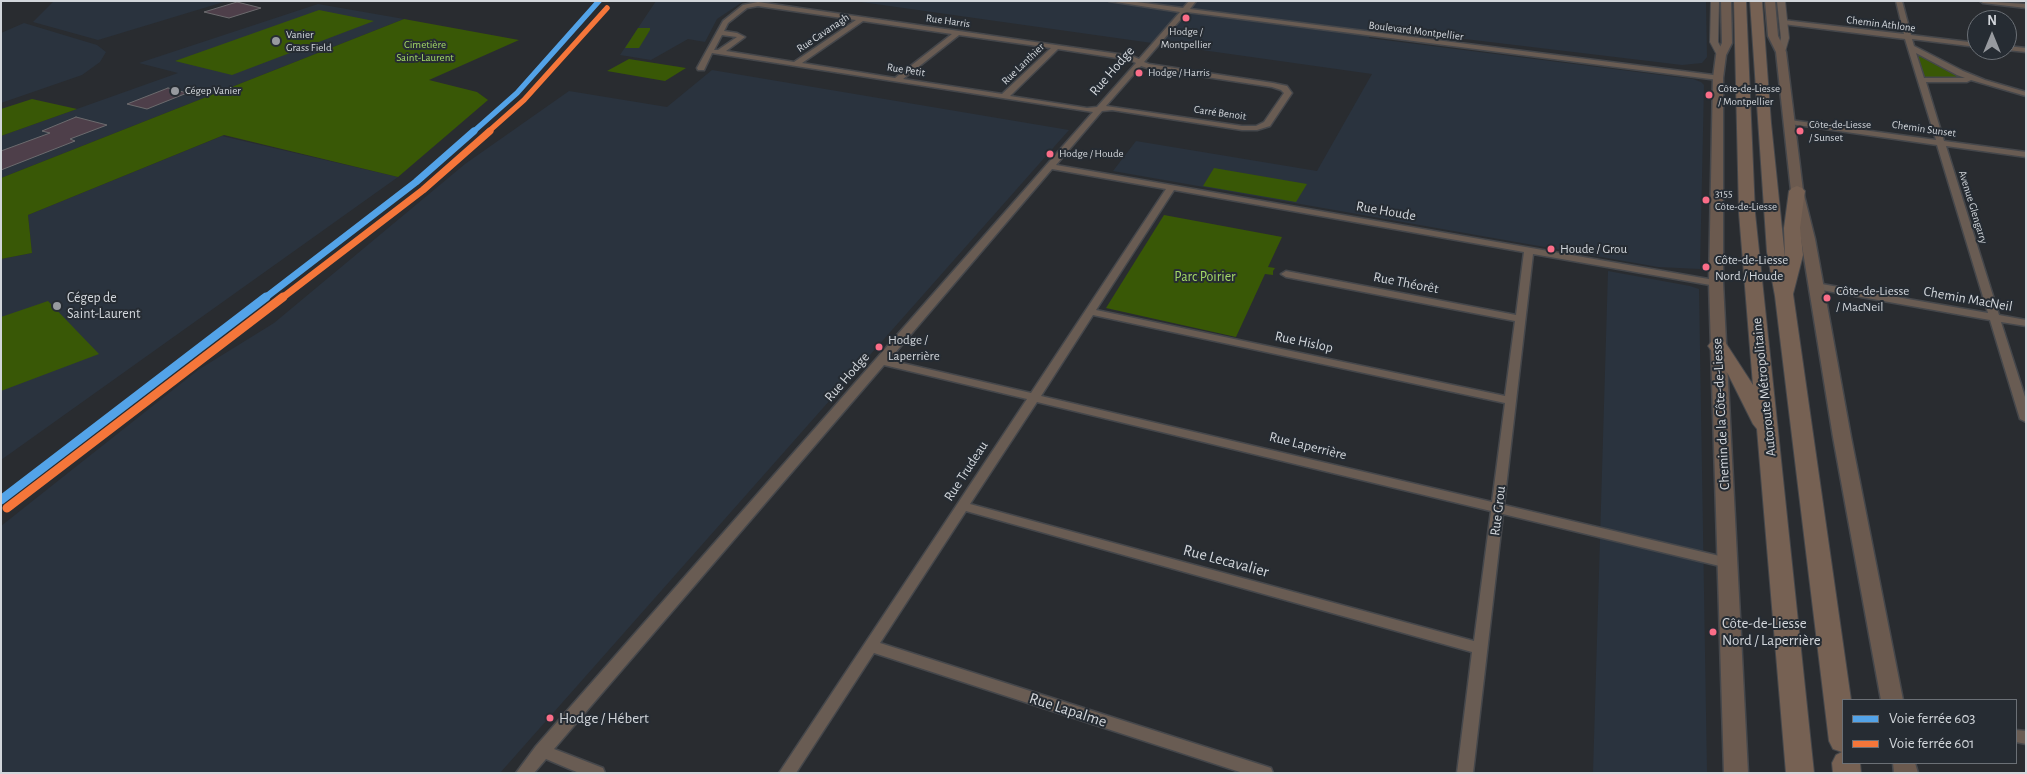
<!DOCTYPE html>
<html>
<head>
<meta charset="utf-8">
<style>
  body { margin:0 }
  #map { position:relative; width:2027px; height:774px; overflow:hidden; background:#292c30; font-family:"Alegreya Sans",sans-serif }
  canvas { display:block }
  .frame { position:absolute; inset:0; border:2px solid #d2d6db; pointer-events:none }
  .legend { position:absolute; left:1842px; top:699px; width:175px; height:65px; box-sizing:border-box; background:#262c33; border:1px solid #6b7076; margin:0; padding:6px 9px; list-style:none; font-size:15px; color:#d2d6db }
  .legend li { display:flex; align-items:center; gap:10px; height:25px }
  .legend b { width:25px; border:1px solid #6b7076 }
  .north { position:absolute; left:1967px; top:10px; width:50px; height:50px; box-sizing:border-box; background:#262c33; border:1px solid #6b7076; border-radius:50%; rotate:0deg; font-size:14px; font-weight:700; line-height:20px; text-align:center; color:#d2d6db }
  .north::after { content:''; display:block; margin:auto; width:18px; height:22px; background:#979a9f; clip-path:polygon(50% 0,100% 100%,50% 72%,0 100%) }
</style>
</head>
<body>
<div id="map">
<canvas width="2027" height="774"></canvas>
<div class="frame"></div>
<ul class="legend">
<li><b style="height:6px;background:#53a3e8"></b>Voie ferrée 603</li>
<li><b style="height:6px;background:#f5763a"></b>Voie ferrée 601</li>
</ul>
<div class="north">N</div>
</div>
<script>
const ctx = document.querySelector('canvas').getContext('2d');
ctx.lineJoin = 'round';
function fill(path, color) { ctx.fillStyle = color; ctx.fill(path, 'evenodd'); }
const poly = rows => new Path2D(rows.map(r => 'M' + r).join(''));
function stroke(path, color, width, dash) { ctx.strokeStyle = color; ctx.lineWidth = width; ctx.lineCap = dash ? 'butt' : 'round'; ctx.setLineDash(dash || []); ctx.stroke(path); }
function label(font, color, halo, rows, align = 'center') {
  ctx.font = font + ' "Alegreya Sans",sans-serif'; ctx.lineWidth = 4; ctx.setLineDash([]); ctx.textBaseline = 'middle'; ctx.strokeStyle = halo; ctx.fillStyle = color; for (const [text, x, y, turn = 0] of rows) {
    ctx.save(); ctx.translate(x, y); ctx.rotate((+turn || 0) * Math.PI / 180); ctx.textAlign = isNaN(turn) ? turn : align; if (halo) ctx.strokeText(text, 0, 0); ctx.fillText(text, 0, 0); ctx.restore();
  }
}
const built = poly([
  [54,1,227,1,98,40,33,22],
  [656,1,744,1,717,19,705,42,688,39,651,60,620,55],
  [854,1,1706,1,1707,57,1702,63,1682,65,1373,28,1369,38,1693,79,1701,82,1704,85,1700,269,1658,267,1113,171,1136,141,1317,171,1372,74],
  [318,4,404,19,1,178,1,136,178,73,139,63],
  [24,23,97,45,106,52,100,62,82,75,1,103,1,33],
  [712,70,1069,130,500,773,1,773,1,526,198,370,274,323,465,164,569,91,667,107],
  [222,136,398,177,1,460,1,259,32,253,28,215],
  [1608,271,1690,286,1699,289,1707,773,1593,773]
]);
const green = poly([
  [319,10,374,21,232,75,175,61],
  [404,19,519,40,429,80,477,92,488,100,398,177,224,135,28,215,32,253,1,259,1,178],
  [638,28,650,28,650,30,639,48,625,48],
  [1911,47,1982,82,1969,80,1921,80],
  [629,59,686,68,665,81,607,71],
  [32,99,77,109,1,136,1,109],
  [1214,168,1307,184,1296,202,1203,186],
  [1164,215,1282,237,1268,267,1275,268,1273,271,1273,275,1265,274,1236,337,1106,308],
  [48,301,99,354,1,391,1,317]
]);
const building = poly([
  [237,2,261,8,229,18,204,12,237,2],
  [168,88,187,93,147,109,127,104,168,88],
  [76,117,107,125,70,139,75,141,1,170,1,151,50,133,42,131,76,117]
]);
const minor = poly([
  [1109,1,1129,1,1183,8,1189,1,1196,1,1190,9,1721,76,1722,78,1718,80,1187,12,1144,62,1149,64,1273,83,1287,86,1292,93,1270,126,1257,130,1242,130,1112,110,1102,111,1056,165,1720,281,1721,283,1720,285,1716,286,1533,254,1504,505,1728,558,1733,560,1735,563,1733,566,1728,568,1503,514,1473,773,1457,773,1472,652,966,511,880,643,1265,766,1271,768,1273,773,1243,773,874,653,796,773,779,773,1027,399,884,365,554,749,603,768,605,773,579,773,546,759,534,773,516,773,536,746,1093,112,712,53,704,70,698,70,697,68,723,21,743,5,758,2,1132,56,1139,59,1180,12,1109,1],
  [758,6,856,20,794,62,726,51,745,37,737,33,724,31,728,23,747,8,758,6],
  [863,21,952,34,895,78,802,63,863,21],
  [722,35,737,37,718,50,714,50,722,35],
  [959,35,1051,48,1002,94,903,79,959,35],
  [1058,49,1130,60,1136,63,1097,107,1087,108,1010,96,1058,49],
  [1141,66,1147,68,1272,87,1281,90,1284,93,1264,122,1256,126,1242,126,1106,106,1141,66],
  [1052,169,1166,189,1031,393,889,360,1052,169],
  [1174,190,1524,252,1516,315,1286,271,1281,274,1286,277,1515,321,1505,396,1096,310,1174,190],
  [1093,315,1505,403,1492,502,1041,396,1093,315],
  [1037,402,1491,511,1474,641,970,504,1037,402],
  [1896,1,1902,1,1911,35,1977,43,1977,47,1912,39,1914,46,1963,71,1985,80,2026,92,2026,96,1971,80,1967,82,1926,82,1944,141,2026,152,2026,157,1946,146,1999,315,2026,320,2026,326,2001,322,2026,400,2026,422,2020,419,1990,320,1816,289,1811,286,1816,283,1988,313,1937,145,1790,124,1786,122,1790,120,1936,140,1905,39,1783,24,1780,22,1783,20,1904,34,1896,1],
  [1916,53,1957,75,1965,78,1924,78,1916,53],
  [1980,1,2026,4,2026,8,1983,3,1980,1],
  [2007,46,2026,48,2026,52,2007,50,2007,46],
  [2016,730,2026,731,2026,744,2016,742,2016,730]
]);
const tertiary = poly([
  [1711,1,1719,1,1718,42,1725,55,1721,58,1718,57,1710,42,1711,1],
  [1777,1,1785,1,1789,38,1785,52,1781,55,1777,52,1781,38,1777,1]
]);
const secondary = poly([
  [1721,1,1731,1,1732,43,1726,55,1723,78,1723,283,1748,773,1724,773,1709,283,1713,78,1716,55,1722,43,1721,1],
  [1765,1,1775,1,1778,36,1786,52,1803,191,1815,239,1851,437,1903,700,1881,700,1833,437,1801,239,1791,191,1776,52,1768,36,1765,1],
  [1893,763,1915,763,1918,773,1894,773,1893,763]
]);
const motorway = poly([
  [1734,1,1746,1,1755,213,1814,773,1786,773,1757,429,1753,424,1728,374,1708,346,1711,342,1718,340,1725,342,1753,385,1739,213,1734,1],
  [1750,1,1762,1,1771,123,1785,258,1784,228,1789,191,1792,188,1797,186,1802,188,1805,191,1800,228,1803,255,1793,294,1851,700,1843,700,1843,763,1860,763,1861,773,1833,773,1832,763,1836,755,1842,752,1833,749,1829,741,1775,296,1767,252,1750,1]
]);
const rail1Far2 = poly([
  [473,132,517,93,599,1]
]);
const rail1Far1 = poly([
  [265,298,416,182,474,131]
]);
const rail1 = poly([
  [1,500,266,297]
]);
const rail2Far2 = poly([
  [488,132,524,100,607,8]
]);
const rail2Far1 = poly([
  [282,298,423,190,490,131]
]);
const rail2 = poly([
  [7,508,283,297]
]);
const markers = [
  [1186,18,4.5,"#fb6d88"],
  [276,41,5,"#979a9f"],
  [1139,73,4.5,"#fb6d88"],
  [175,91,5,"#979a9f"],
  [1709,95,4.5,"#fb6d88"],
  [1800,131,4.5,"#fb6d88"],
  [1050,154,4.5,"#fb6d88"],
  [1706,200,4.5,"#fb6d88"],
  [1551,249,4.5,"#fb6d88"],
  [1706,267,4.5,"#fb6d88"],
  [1827,298,4.5,"#fb6d88"],
  [57,306,5,"#979a9f"],
  [879,347,4.5,"#fb6d88"],
  [1713,632,4.5,"#fb6d88"],
  [550,718,4.5,"#fb6d88"]
];
const farStreetnames = [
  ["Rue Harris",948,21,8],
  ["Chemin Athlone",1881,24,7],
  ["Boulevard Montpellier",1416,31,7],
  ["Rue Cavanagh",823,33,-34],
  ["Rue Lanthier",1023,64,-44],
  ["Rue Petit",906,70,9],
  ["Carré Benoit",1220,113,8],
  ["Chemin Sunset",1924,129,8],
  ["Avenue Glengarry",1973,207,73]
];
const farBusnames = [
  ["Hodge /",1186,32,"center"],
  ["Montpellier",1186,45,"center"],
  ["Hodge / Harris",1148,73],
  ["Côte-de-Liesse",1718,89],
  ["/ Montpellier",1718,102],
  ["Côte-de-Liesse",1809,125],
  ["/ Sunset",1809,138],
  ["Hodge / Houde",1059,154],
  ["3155",1715,194],
  ["Côte-de-Liesse",1715,207]
];
const farPoinames = [
  ["Vanier",286,35],
  ["Grass Field",286,48],
  ["Cégep Vanier",185,91]
];
const farParknames = [
  ["Cimetière",425,45],
  ["Saint-Laurent",425,58]
];
const busNames = [
  ["Houde / Grou",1560,249],
  ["Côte-de-Liesse",1715,260],
  ["Nord / Houde",1715,276],
  ["Côte-de-Liesse",1836,291],
  ["/ MacNeil",1836,307],
  ["Hodge /",888,340],
  ["Laperrière",888,356]
];
const streetNames = [
  ["Rue Hodge",1112,71,-49],
  ["Rue Houde",1386,211,10],
  ["Rue Théorêt",1406,283,11],
  ["Chemin MacNeil",1968,299,10],
  ["Rue Hislop",1304,342,12],
  ["Rue Hodge",847,377,-49],
  ["Autoroute Métropolitaine",1764,387,-96],
  ["Chemin de la Côte-de-Liesse",1721,414,-93],
  ["Rue Laperrière",1308,446,14],
  ["Rue Trudeau",966,471,-57],
  ["Rue Grou",1498,511,-83]
];
const parkNames = [
  ["Parc Poirier",1205,277]
];
const poiNames = [
  ["Cégep de",67,298],
  ["Saint-Laurent",67,314]
];
const nearBusnames = [
  ["Côte-de-Liesse",1722,623],
  ["Nord / Laperrière",1722,640],
  ["Hodge / Hébert",559,718]
];
const nearStreetnames = [
  ["Rue Lecavalier",1226,561,15],
  ["Rue Lapalme",1068,710,18]
];
fill(built, '#2a333e');
fill(green, '#395806');
fill(building, '#4e3f4a');
stroke(building, '#6c6b6e', 1);
stroke(minor, '#45474b', 3);
stroke(tertiary, '#45474b', 2);
stroke(secondary, '#45474b', 3);
stroke(motorway, '#45474b', 2);
fill(minor, '#695c53');
fill(tertiary, '#695c53');
fill(secondary, '#6b5a4f');
fill(motorway, '#766153');
stroke(rail1Far2, '#53a3e8', 5.5);
stroke(rail1Far1, '#53a3e8', 7);
stroke(rail1, '#53a3e8', 9);
stroke(rail2Far2, '#f5763a', 5.5);
stroke(rail2Far1, '#f5763a', 7);
stroke(rail2, '#f5763a', 9);
for (const [x, y, r, color] of markers) { const dot = new Path2D(); dot.arc(x, y, r, 0, 2 * Math.PI); ctx.fillStyle = color; ctx.fill(dot); stroke(dot, '#262c33', 2); }
label('11px', '#d2d6db', '#262c33', farStreetnames);
label('11px', '#d2d6db', '#262c33', farBusnames, 'left');
label('11px', '#d2d6db', '#262c33', farPoinames, 'left');
label('11px', '#a3d866', '#262c33', farParknames);
label('13px', '#d2d6db', '#262c33', busNames, 'left');
label('14px', '#d2d6db', '#262c33', streetNames);
label('14px', '#a3d866', '#262c33', parkNames);
label('14px', '#d2d6db', '#262c33', poiNames, 'left');
label('15px', '#d2d6db', '#262c33', nearBusnames, 'left');
label('16px', '#d2d6db', '#262c33', nearStreetnames);
</script>
</body>
</html>
